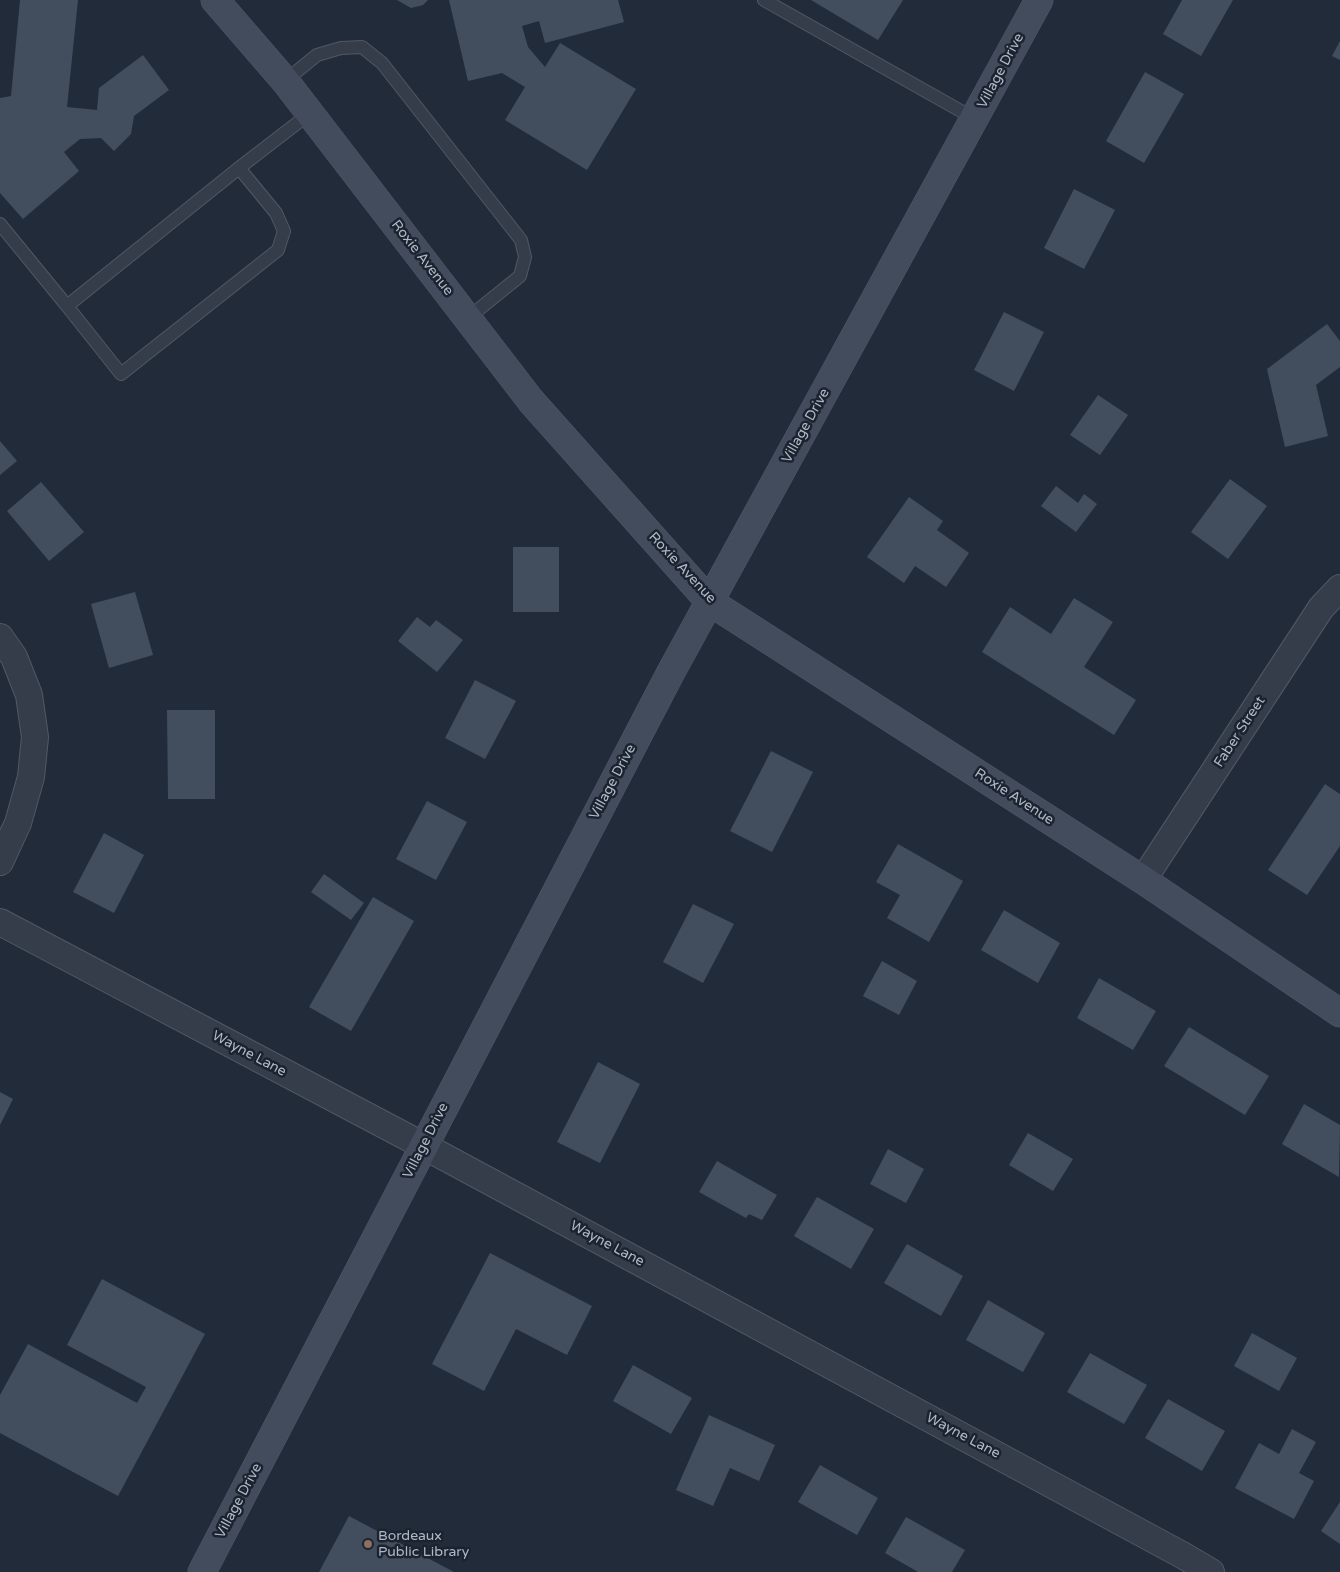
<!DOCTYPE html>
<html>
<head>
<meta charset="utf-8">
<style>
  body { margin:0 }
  canvas { display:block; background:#212b3a }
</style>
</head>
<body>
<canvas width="1340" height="1572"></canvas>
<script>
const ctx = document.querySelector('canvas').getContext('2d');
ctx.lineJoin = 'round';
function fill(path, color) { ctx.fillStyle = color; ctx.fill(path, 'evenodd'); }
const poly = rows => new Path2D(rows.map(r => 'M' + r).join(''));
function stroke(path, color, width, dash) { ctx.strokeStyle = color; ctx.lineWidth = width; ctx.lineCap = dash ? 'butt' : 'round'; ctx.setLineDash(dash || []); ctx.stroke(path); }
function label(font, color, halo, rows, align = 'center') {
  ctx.font = font + ' "Varela Round",sans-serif'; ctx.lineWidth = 5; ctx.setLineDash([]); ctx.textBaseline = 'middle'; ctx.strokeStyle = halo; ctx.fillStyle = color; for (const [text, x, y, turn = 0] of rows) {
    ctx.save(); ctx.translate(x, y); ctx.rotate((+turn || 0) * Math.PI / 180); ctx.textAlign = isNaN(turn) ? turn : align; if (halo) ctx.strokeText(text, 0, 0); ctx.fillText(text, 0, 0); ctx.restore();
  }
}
const building = poly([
  [20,0,78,0,67,107,97,110,99,88,143,55,169,90,134,116,131,134,114,151,101,138,80,139,64,152,79,171,23,219,0,193,0,98,11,96],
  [397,0,428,0,423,5,411,8],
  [449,0,618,0,624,22,545,43,539,21,522,26,528,47,545,67,560,43,636,89,587,170,505,120,525,87,502,73,468,81],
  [811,0,903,0,878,40],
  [1182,0,1233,0,1201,56,1163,34],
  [1340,41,1340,60,1332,56],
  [1145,72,1184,94,1144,163,1106,141],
  [1074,189,1115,210,1084,269,1044,248],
  [1004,312,1044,332,1014,391,974,370],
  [1327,324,1340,341,1340,367,1316,385,1328,436,1285,447,1267,369],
  [1098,395,1128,415,1100,455,1070,435],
  [0,441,17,461,0,475],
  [1230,479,1267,506,1228,559,1191,532],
  [41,482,84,532,49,561,7,511],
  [1056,486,1078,503,1084,494,1097,504,1076,532,1041,506],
  [909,497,943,521,937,530,969,553,946,587,915,566,904,583,867,557],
  [513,547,559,547,559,612,513,612],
  [135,592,153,655,109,668,91,604],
  [1074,598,1113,622,1084,667,1136,700,1114,735,982,652,1010,607,1051,634],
  [417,617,430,627,436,620,463,640,437,672,398,641],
  [475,680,516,701,485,759,445,738],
  [167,710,215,710,215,799,168,799],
  [771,751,813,772,772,852,730,831],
  [1325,784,1340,794,1340,846,1307,895,1268,870],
  [427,801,467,822,436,880,396,859],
  [104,833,144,855,114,913,73,892],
  [898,844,963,881,929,942,887,918,900,895,876,882],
  [324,874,364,903,351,920,311,892],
  [373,897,414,921,351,1031,309,1007],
  [693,904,734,924,703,983,663,962],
  [1004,910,1060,943,1038,983,981,950],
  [882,961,917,981,899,1015,863,996],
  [1099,978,1156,1011,1133,1050,1077,1018],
  [1189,1027,1269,1076,1245,1115,1164,1066],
  [598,1062,640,1084,600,1163,557,1142],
  [0,1092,13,1099,0,1125],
  [1304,1104,1340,1125,1339,1177,1282,1144],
  [1028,1133,1073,1159,1053,1191,1009,1165],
  [888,1149,924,1169,906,1203,870,1184],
  [717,1161,777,1195,762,1220,749,1214,746,1218,699,1192],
  [817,1197,874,1229,851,1269,794,1236],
  [907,1244,963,1276,941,1316,884,1283],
  [490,1253,592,1306,567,1355,516,1329,484,1391,432,1364],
  [102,1279,205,1334,118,1496,0,1433,0,1395,28,1344,137,1403,146,1387,67,1345],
  [988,1300,1045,1333,1023,1372,966,1340],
  [1252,1333,1297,1358,1279,1391,1234,1366],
  [1090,1353,1147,1385,1124,1424,1067,1392],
  [633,1365,692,1398,671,1434,613,1401],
  [1168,1399,1225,1431,1202,1471,1145,1438],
  [709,1415,775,1445,759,1481,730,1468,713,1506,676,1490],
  [1292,1429,1316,1442,1299,1473,1314,1481,1294,1519,1235,1488,1259,1443,1279,1454],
  [820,1465,878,1498,857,1535,798,1502],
  [1340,1502,1340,1544,1321,1531],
  [349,1516,454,1572,319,1572],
  [906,1517,965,1550,952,1572,918,1572,885,1553]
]);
const lane = poly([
  [764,0,975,119],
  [285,81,317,55,341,48,362,47,382,63,521,240,525,257,520,276,468,318],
  [239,168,276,213,284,231,278,250,121,374,67,306,239,168,309,114],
  [0,224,67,306]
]);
const street = poly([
  [0,637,14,657,29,695,35,737,31,777,18,823,0,862],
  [1143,880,1321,608,1340,588],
  [0,922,424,1146,1184,1556,1211,1572]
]);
const secondary = poly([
  [215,0,285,81,531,401,710,602,1143,880,1340,1013],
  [202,1572,671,672,1039,0]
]);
const markers = [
  [368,1544,5,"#8d6e63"]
];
const streetNames = [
  ["Village Drive",1001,71,-62],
  ["Roxie Avenue",422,258,52],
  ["Village Drive",806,426,-61],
  ["Roxie Avenue",682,568,47],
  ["Faber Street",1240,732,-57],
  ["Village Drive",613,782,-62],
  ["Roxie Avenue",1014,797,33],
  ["Wayne Lane",249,1054,28],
  ["Village Drive",426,1141,-63],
  ["Wayne Lane",607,1244,28],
  ["Wayne Lane",963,1436,28],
  ["Village Drive",239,1501,-62]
];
const poiNames = [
  ["Bordeaux",378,1536],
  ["Public Library",378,1552]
];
fill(building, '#424e5e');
stroke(lane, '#505865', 14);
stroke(street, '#505865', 28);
stroke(secondary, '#505865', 29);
stroke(lane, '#353d4a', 12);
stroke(street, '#353d4a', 26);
stroke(secondary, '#434c5d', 28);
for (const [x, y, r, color] of markers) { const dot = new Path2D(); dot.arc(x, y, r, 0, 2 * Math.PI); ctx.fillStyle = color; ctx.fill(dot); stroke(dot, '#1a232f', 2); }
label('14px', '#b0b8c6', '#1a232f', streetNames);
label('14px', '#b0b8c6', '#1a232f', poiNames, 'left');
</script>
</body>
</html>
